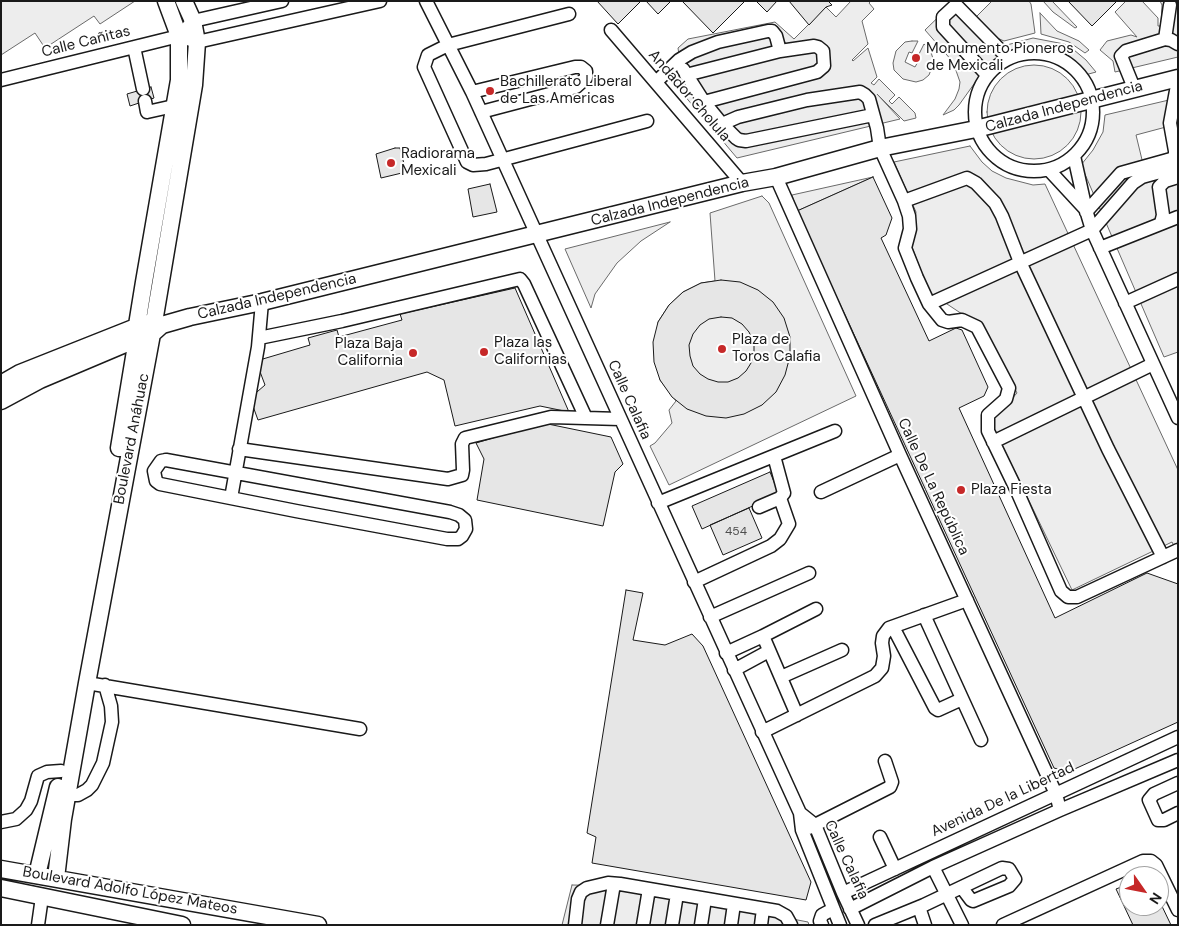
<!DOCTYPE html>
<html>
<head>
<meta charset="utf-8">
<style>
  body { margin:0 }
  #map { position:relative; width:1179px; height:926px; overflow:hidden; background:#fff; font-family:"DM Sans",sans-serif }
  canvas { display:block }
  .frame { position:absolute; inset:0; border:2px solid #1a1a1a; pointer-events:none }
  .north { position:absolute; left:1119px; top:866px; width:50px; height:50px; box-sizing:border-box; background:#fff; border:1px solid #a3a3a3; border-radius:50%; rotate:123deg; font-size:14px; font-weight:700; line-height:20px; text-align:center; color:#1a1a1a }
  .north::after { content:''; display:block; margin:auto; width:18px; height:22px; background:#c62828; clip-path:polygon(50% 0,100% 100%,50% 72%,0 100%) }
</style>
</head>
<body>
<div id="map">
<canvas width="1179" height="926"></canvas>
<div class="frame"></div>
<div class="north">N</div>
</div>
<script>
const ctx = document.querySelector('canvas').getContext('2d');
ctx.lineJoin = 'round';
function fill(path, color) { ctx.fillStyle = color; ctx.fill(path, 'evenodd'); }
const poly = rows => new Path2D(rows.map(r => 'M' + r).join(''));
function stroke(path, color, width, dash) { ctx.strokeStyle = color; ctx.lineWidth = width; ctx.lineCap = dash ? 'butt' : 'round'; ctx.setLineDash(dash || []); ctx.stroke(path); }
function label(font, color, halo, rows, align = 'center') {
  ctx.font = font + ' "DM Sans",sans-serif'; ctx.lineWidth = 4; ctx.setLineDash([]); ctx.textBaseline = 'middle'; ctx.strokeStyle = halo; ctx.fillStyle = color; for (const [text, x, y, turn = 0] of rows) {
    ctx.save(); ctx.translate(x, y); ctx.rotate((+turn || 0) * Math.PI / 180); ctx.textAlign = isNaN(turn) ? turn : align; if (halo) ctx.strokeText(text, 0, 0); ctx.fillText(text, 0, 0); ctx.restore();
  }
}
const built = poly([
  [1,1,135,1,100,24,94,16,45,48,35,33,1,55,1,1],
  [851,1,871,1,869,3,874,9,862,21,868,44,852,60,853,61,868,48,877,77,871,83,874,85,879,79,895,95,889,101,892,104,899,97,915,113,916,118,904,121,877,94,900,119,737,158,662,69,679,55,678,48,688,39,775,22,794,39,826,7,836,17,851,1],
  [955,1,1003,46,1033,38,1064,44,1074,50,1086,60,1096,72,1085,75,1079,66,1063,55,1047,49,1029,47,1016,49,1004,54,979,77,959,105,954,110,943,115,955,99,959,89,960,82,953,62,925,30,955,1],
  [992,1,1029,1,1031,4,1035,33,1004,41,995,37,976,17,992,1],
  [1043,1,1052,1,1077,27,1075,28,1053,12,1043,1],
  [1126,1,1142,1,1158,18,1158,26,1161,26,1162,5,1160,1,1178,1,1178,57,1115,72,1113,61,1100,50,1107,41,1131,35,1137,37,1115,12,1126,1],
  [1040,13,1057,31,1079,41,1089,50,1085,53,1069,42,1041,34,1040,13],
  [912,41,918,41,912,53,909,52,905,62,915,67,920,58,918,56,924,44,930,49,934,62,929,75,923,80,916,82,903,79,894,70,893,63,896,51,905,42,912,41],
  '987 112a47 47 0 1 1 94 0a47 47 0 1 1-94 0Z',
  [1169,100,1166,127,1136,135,1145,172,1178,173,1178,352,1164,357,1081,165,1093,150,1103,132,1105,115,1169,100],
  [970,146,982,162,992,171,1006,178,1033,185,1045,184,1178,470,1178,554,1172,542,1072,590,991,422,1017,393,986,330,929,292,912,247,916,212,894,162,970,146],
  [873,177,797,211,792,195,873,177],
  [762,196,769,203,856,396,669,485,650,446,655,443,672,423,669,410,676,401,660,380,658,322,669,305,683,292,701,283,715,281,710,213,762,196],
  [670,222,641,241,617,263,595,294,591,308,565,249,670,222],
  [572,885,622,886,808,922,809,925,562,925,572,885]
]);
const building = poly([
  [597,1,641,1,618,24,597,1],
  [646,1,671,1,658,14,646,1],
  [682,1,745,1,713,33,682,1],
  [756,1,777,1,767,12,756,1],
  [789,1,828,1,832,5,826,7,809,25,789,1],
  [1068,1,1117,1,1092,26,1068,1],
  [151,87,154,98,130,106,127,94,151,87],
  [395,148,400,148,406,172,381,178,376,154,395,148],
  [873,177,892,218,886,235,881,238,929,341,956,328,962,330,988,387,984,396,959,408,1055,618,1147,573,1178,584,1178,722,1068,772,1054,768,797,211,873,177],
  [490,184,497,212,473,217,468,189,490,184],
  [721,280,740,282,758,290,773,302,784,318,790,337,790,356,785,375,776,392,762,405,744,414,726,418,706,416,687,409,672,397,660,380,654,362,653,342,658,322,669,305,683,292,701,283,721,280],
  [721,317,732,318,742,324,749,332,754,343,754,353,751,363,746,371,738,378,728,382,718,382,708,379,700,374,693,366,690,356,689,345,693,334,700,325,709,319,721,317],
  [515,288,569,412,540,406,455,426,444,380,427,372,258,420,250,398,265,385,256,361,310,345,308,338,337,330,339,337,402,320,400,314,515,288],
  [543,423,611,437,623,464,615,472,603,526,477,500,484,459,476,443,543,423],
  [770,472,779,494,702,529,692,506,770,472],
  [749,508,762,538,723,555,710,525,749,508],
  [626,590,643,593,633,640,665,645,692,634,703,646,811,882,806,900,592,863,596,837,587,833,626,590],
  [1129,884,1129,906,1159,906,1159,900,1171,925,1133,925,1116,889,1129,884]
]);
const minor = poly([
  [426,1,472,92,800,813,802,830,840,925],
  [569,14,448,45,428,55,424,67,467,162,473,165,486,164,647,121],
  [611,30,742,183],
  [179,36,193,21,282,1],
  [188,39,197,42,380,1],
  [1165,39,1171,40,1178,44],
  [134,47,143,89],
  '975 112a59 59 0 1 1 118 0a59 59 0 1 1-118 0Z',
  [683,69,704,102,817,72,824,66,823,51,818,47,814,46,780,51],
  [987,75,943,27,943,17,956,5,1008,58],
  [1,80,179,36],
  [656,82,679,60,692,52,718,42,768,31,772,31,776,36,780,51,686,75],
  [1134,88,1121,56,1126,51,1165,39,1170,5],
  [472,92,575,67,581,67,586,71,586,78,576,87,481,112],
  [145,101,147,112,174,106],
  [704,102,722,124],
  [873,115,746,141,739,140,736,138,722,124,738,117,807,100,860,92,865,95,869,99,877,128,880,148,904,201,909,216,910,229,905,248,917,278,929,304,942,320,948,322,962,320,977,327,1009,388,1006,399,988,415,988,431,1017,491,1061,591,1068,597,1077,597,1178,550],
  [1074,156,1086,210,1092,230,1178,418],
  [1049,170,1086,210],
  [776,177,900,455,1056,794,1060,810],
  [904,201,967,178,976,183,995,203,1002,216,1020,262,1108,449,1163,557],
  [1086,212,1121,173,1171,159,1175,156,1175,151,1170,123,1178,80],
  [1161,223,1163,215,1159,187,1165,181,1178,177],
  [1100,248,1178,217],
  [1125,303,1178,279],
  [929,304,1092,230,1133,183,1142,177,1178,167],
  [259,338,342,321,520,279,524,284,586,418],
  [993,442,1153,364],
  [239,449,448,479,462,475,463,470,462,444,465,438,551,417,620,419],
  [166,460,450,512,459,515,465,520,466,529,462,536,458,539,447,539,296,511,160,484,156,481,154,471,161,461,166,460],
  [821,492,900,455],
  [231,498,258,347,262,302],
  [658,503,835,431],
  [759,507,780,498,784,493,774,456],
  [694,582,771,546,780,539,789,524,780,498],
  [924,615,981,740],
  [710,617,809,573],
  [893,627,935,708,938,710,962,699],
  [763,636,816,609],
  [726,653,763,636,797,715],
  [734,670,769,651],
  [781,677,842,650],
  [87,683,360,729],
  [762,732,875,676,882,668,884,656,882,643,883,636,889,628,967,600],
  [1178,783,1154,794,1149,800,1158,820,1164,820,1178,813],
  [67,795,78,795,87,790,92,785,103,763,112,722,111,706,105,685],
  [800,813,815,825,843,893,858,925],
  [1,822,16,819,26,810,31,801,38,776,47,772,61,771],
  [809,828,890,787,892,782,885,761],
  [880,837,895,869],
  [933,867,962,925],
  [843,893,1178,737],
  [919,907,925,925],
  [850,909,933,867,1060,810,1178,760],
  [38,925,42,897],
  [575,925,578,899,581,892,587,888,608,883,620,884,777,911,786,916,791,925],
  [607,925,614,884],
  [643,925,649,889],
  [672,925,677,894],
  [701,925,705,899],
  [731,925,734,904],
  [761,925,763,909],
  [822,925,820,921,822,915,833,909],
  [875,925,924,905,1002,868,1009,869,1015,879,1009,886,973,901,971,900,962,888],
  [1003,925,1143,861,1151,861,1156,865,1178,910]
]);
const major = poly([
  [1,384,20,373,146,323],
  [1,401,40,380,137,339,152,334,162,325,190,317,262,302,742,183,776,177,880,148,976,129,1178,78],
  [119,448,137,339,137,325,144,282,179,80,179,36,166,1],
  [1,869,318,925],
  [37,875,58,787],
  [56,878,63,819,87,683,152,334,194,85,197,42,193,21,184,1],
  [1,888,182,925]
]);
const markers = [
  [916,58,5,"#c62828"],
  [490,91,5,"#c62828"],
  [391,163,5,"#c62828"],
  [722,349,5,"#c62828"],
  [484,352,5,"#c62828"],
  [413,353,5,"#c62828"],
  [961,490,5,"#c62828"]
];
const numberNames = [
  ["454",736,532]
];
const streetNames = [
  ["Calle Cañitas",86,42,-14],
  ["Andador Cholula",689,96,49],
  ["Calzada Independencia",1064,107,-15],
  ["Calzada Independencia",670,202,-14],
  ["Calzada Independencia",277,297,-13],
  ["Calle Calafia",629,400,66],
  ["Boulevard Anáhuac",132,439,-79],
  ["Calle De La República",933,487,65],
  ["Avenida De la Libertad",1003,800,-25],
  ["Calle Calafia",846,860,65],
  ["Boulevard Adolfo López Mateos",130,891,10]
];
const poiNames = [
  ["Monumento Pioneros",926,49],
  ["de Mexicali",926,66],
  ["Bachillerato Liberal",500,82],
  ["de Las Americas",500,99],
  ["Radiorama",401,154],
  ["Mexicali",401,171],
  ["Plaza de",732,340],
  ["Toros Calafia",732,357],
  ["Plaza las",494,343],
  ["Californias",494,360],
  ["Plaza Baja",403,344,"right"],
  ["California",403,361,"right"],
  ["Plaza Fiesta",971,490]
];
fill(built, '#ededed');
stroke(built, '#6a6a6a', 1);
fill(building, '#e6e6e6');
stroke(building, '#1a1a1a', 1);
stroke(minor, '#1a1a1a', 15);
stroke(major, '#1a1a1a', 19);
stroke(minor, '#fff', 12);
stroke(major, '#fff', 16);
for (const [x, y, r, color] of markers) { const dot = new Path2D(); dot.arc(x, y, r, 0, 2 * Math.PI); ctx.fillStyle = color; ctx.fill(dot); stroke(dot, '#fff', 2); }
label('12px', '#4d4d4d', null, numberNames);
label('15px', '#1a1a1a', '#fff', streetNames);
label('15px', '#1a1a1a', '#fff', poiNames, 'left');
</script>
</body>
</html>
